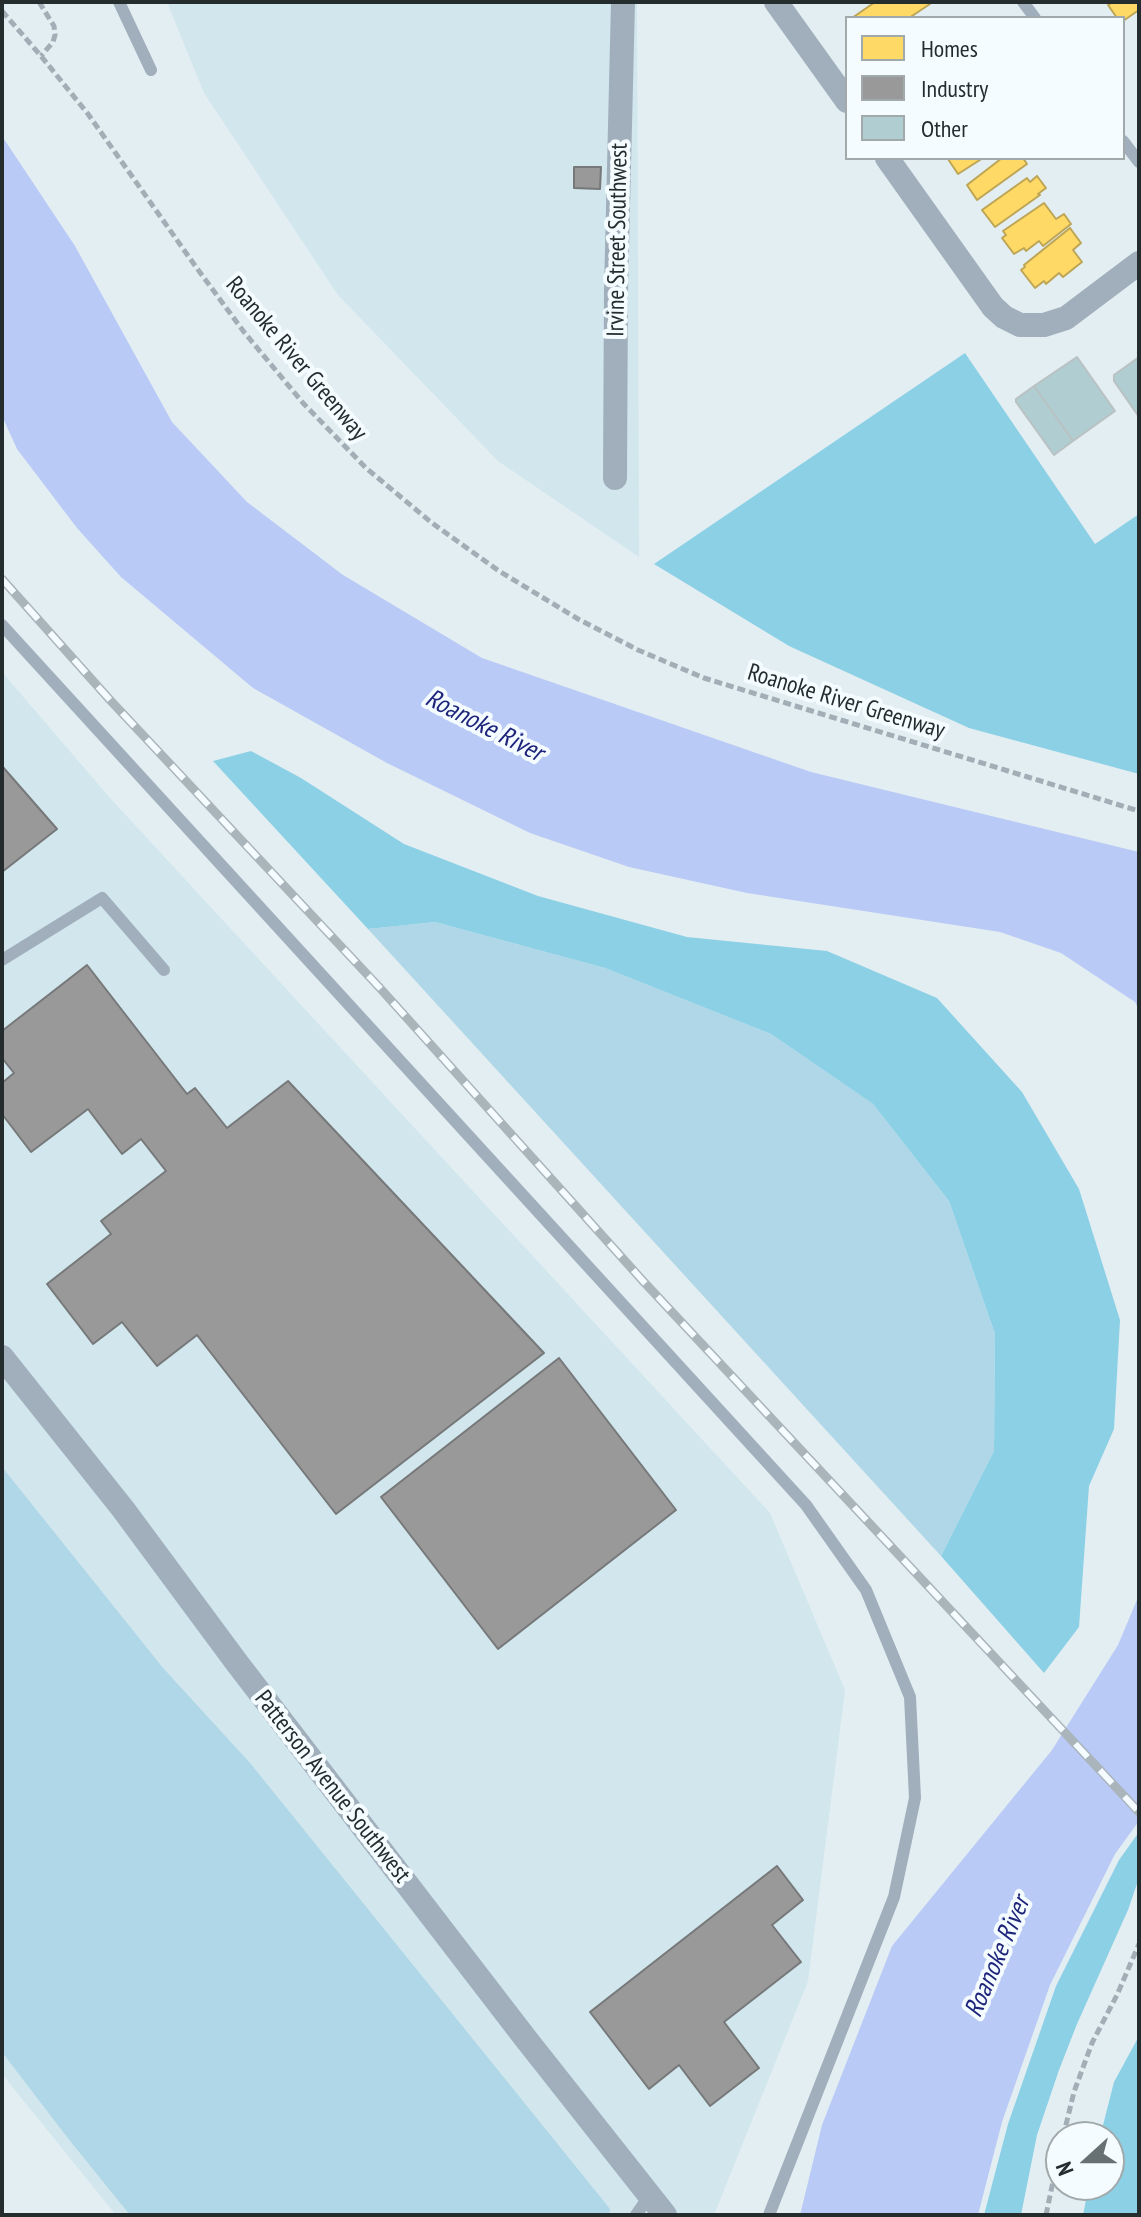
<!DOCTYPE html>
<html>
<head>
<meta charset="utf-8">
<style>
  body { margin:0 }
  #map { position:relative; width:1141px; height:2217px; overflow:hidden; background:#e3eef2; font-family:"PT Sans Narrow",sans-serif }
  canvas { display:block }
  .frame { position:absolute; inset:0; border:4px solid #242c2e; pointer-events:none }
  .legend { position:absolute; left:845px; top:16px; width:280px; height:144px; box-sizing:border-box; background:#f4fcff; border:2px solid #a1a9ab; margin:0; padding:10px 14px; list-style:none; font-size:24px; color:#242c2e }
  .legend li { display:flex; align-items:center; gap:16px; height:40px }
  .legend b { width:40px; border:2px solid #a1a9ab }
  .north { position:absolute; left:1045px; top:2121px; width:80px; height:80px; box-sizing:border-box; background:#f4fcff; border:2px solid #a1a9ab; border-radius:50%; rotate:249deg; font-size:22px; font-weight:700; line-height:32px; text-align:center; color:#242c2e }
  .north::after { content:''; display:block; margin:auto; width:28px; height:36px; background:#677073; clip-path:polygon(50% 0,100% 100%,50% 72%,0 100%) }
</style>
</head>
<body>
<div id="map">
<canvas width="1141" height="2217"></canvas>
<div class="frame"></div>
<ul class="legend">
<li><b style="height:22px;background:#ffd966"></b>Homes</li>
<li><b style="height:22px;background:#999"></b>Industry</li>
<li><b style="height:22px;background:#b0ced1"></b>Other</li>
</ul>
<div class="north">N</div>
</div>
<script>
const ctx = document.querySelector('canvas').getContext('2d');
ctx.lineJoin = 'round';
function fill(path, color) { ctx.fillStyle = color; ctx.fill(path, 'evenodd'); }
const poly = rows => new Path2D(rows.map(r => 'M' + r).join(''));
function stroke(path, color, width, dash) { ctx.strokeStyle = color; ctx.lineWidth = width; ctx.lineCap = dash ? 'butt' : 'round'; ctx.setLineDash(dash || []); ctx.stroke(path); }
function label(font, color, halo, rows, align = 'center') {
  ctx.font = font + ' "PT Sans Narrow",sans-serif'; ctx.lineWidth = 8; ctx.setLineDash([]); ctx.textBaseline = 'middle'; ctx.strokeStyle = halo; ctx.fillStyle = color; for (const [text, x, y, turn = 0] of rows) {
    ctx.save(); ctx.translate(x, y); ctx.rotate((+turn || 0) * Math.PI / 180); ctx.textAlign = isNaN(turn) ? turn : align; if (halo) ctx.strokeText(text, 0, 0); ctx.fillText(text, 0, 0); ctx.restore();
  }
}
const built = poly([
  [167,2,637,2,639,557,498,461,338,295,204,93],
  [2,672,110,798,770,1513,845,1690,808,1981,714,2215,116,2215,2,2074]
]);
const green = poly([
  [435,922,605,968,771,1034,873,1104,949,1201,995,1334,994,1451,941,1556,368,929],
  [2,1467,163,1668,250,1763,610,2209,609,2215,130,2215,67,2137,2,2052]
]);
const forest = poly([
  [965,353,1095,544,1139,514,1139,774,969,728,789,646,654,564],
  [251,751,301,778,404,844,538,896,687,937,827,951,937,998,1022,1092,1079,1189,1120,1320,1114,1429,1089,1486,1079,1627,1044,1673,941,1556,994,1451,995,1334,949,1201,873,1104,771,1034,605,968,435,922,368,929,213,761],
  [1139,1832,1139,1878,1128,1910,1077,2024,1059,2070,1037,2135,1021,2215,984,2215,1008,2124,1056,1986,1119,1860],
  [1139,2036,1139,2215,1083,2215,1089,2185,1109,2185,1109,2137,1100,2137,1114,2082]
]);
const water = poly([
  [2,136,75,246,172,422,247,502,343,575,482,658,811,772,1139,852,1139,1010,1135,1002,1061,953,1000,932,747,893,629,867,530,833,387,763,253,688,121,577,77,528,17,449,2,416],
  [1139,1595,1139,1821,1115,1854,1050,1985,1002,2122,978,2215,800,2215,822,2125,892,1946,1052,1750,1118,1645]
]);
const homes = poly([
  [875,2,929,2,930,4,909,18,852,18,875,2],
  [1113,2,1139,2,1139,10,1123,21,1123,18,1117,18,1108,5,1113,2],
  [949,158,983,158,958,174,948,159,949,158],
  [1002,158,1023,158,1027,164,977,200,967,185,1002,158],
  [1037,176,1046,188,1038,194,1040,195,995,227,982,210,1027,178,1030,182,1037,176],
  [1044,203,1056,219,1064,214,1071,224,1043,246,1039,241,1026,251,1024,248,1014,254,1002,238,1006,235,1003,231,1044,203],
  [1070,228,1081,243,1073,250,1082,262,1063,277,1059,273,1046,284,1044,281,1035,288,1021,270,1025,267,1024,265,1070,228]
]);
const industry = poly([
  [574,167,601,167,600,189,574,188,574,167],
  [2,766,57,829,2,872,2,766],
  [87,965,187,1094,195,1088,227,1128,288,1081,544,1353,336,1514,197,1335,157,1366,122,1322,93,1344,47,1284,111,1234,101,1221,166,1171,141,1139,122,1154,88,1109,31,1152,2,1114,2,1083,14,1073,2,1058,2,1031,87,965],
  [559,1358,676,1510,498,1649,381,1497,559,1358],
  [777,1866,803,1900,772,1925,801,1962,724,2022,759,2068,710,2106,679,2065,649,2089,590,2012,777,1866]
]);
const building = poly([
  [1077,357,1115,411,1073,441,1034,386,1077,357],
  [1139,357,1139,417,1114,381,1114,375,1139,357],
  [1034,386,1073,441,1054,455,1016,402,1016,399,1034,386]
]);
const path = poly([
  [39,2,54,26,55,35,53,42,41,56],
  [2,11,41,56,88,114,196,267,244,332,303,403,366,468,432,523,499,571,578,619,638,650,704,678,1139,811],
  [1063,2137,1074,2092,1092,2043,1117,1995,1139,1944],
  [1046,2215,1061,2143]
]);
const lane = poly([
  [119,2,151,70],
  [1023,2,1035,18],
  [1123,141,1139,162],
  [2,625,806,1505,866,1590,910,1697,915,1798,894,1897,769,2215],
  [2,960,102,898,164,970],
  [636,2215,650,2195]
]);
const street = poly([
  [776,2,847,101],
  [887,158,993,307,1004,317,1020,325,1044,325,1066,318,1139,263],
  [615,478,616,290,623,2],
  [2,1357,123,1509,237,1663,526,2039,665,2215]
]);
const rail = poly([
  [2,579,110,700,379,987,643,1281,1139,1812]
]);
const streetNames = [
  ["Irvine Street Southwest",618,240,-89],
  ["Roanoke River Greenway",296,359,50],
  ["Roanoke River Greenway",846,702,17],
  ["Patterson Avenue Southwest",332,1787,52]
];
const waterNames = [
  ["Roanoke River",484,726,27],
  ["Roanoke River",998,1957,-67]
];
fill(built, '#d1e6ed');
fill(green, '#afd7e7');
fill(forest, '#8cd0e6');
fill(water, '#bacaf6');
fill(homes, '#ffd966');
stroke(homes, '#bda555', 2);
fill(industry, '#999');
stroke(industry, '#767879', 2);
fill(building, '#b0ced1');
stroke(building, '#b9c1c3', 2);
stroke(path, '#a2aeb6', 5, [8, 4]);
stroke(lane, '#a1afbc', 12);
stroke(street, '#a1afbc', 24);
stroke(rail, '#aab4bb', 9);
stroke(rail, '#f4fcff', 6, [18]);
label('24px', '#242c2e', '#f4fcff', streetNames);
label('italic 26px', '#1e257b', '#f4fcff', waterNames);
</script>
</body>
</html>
